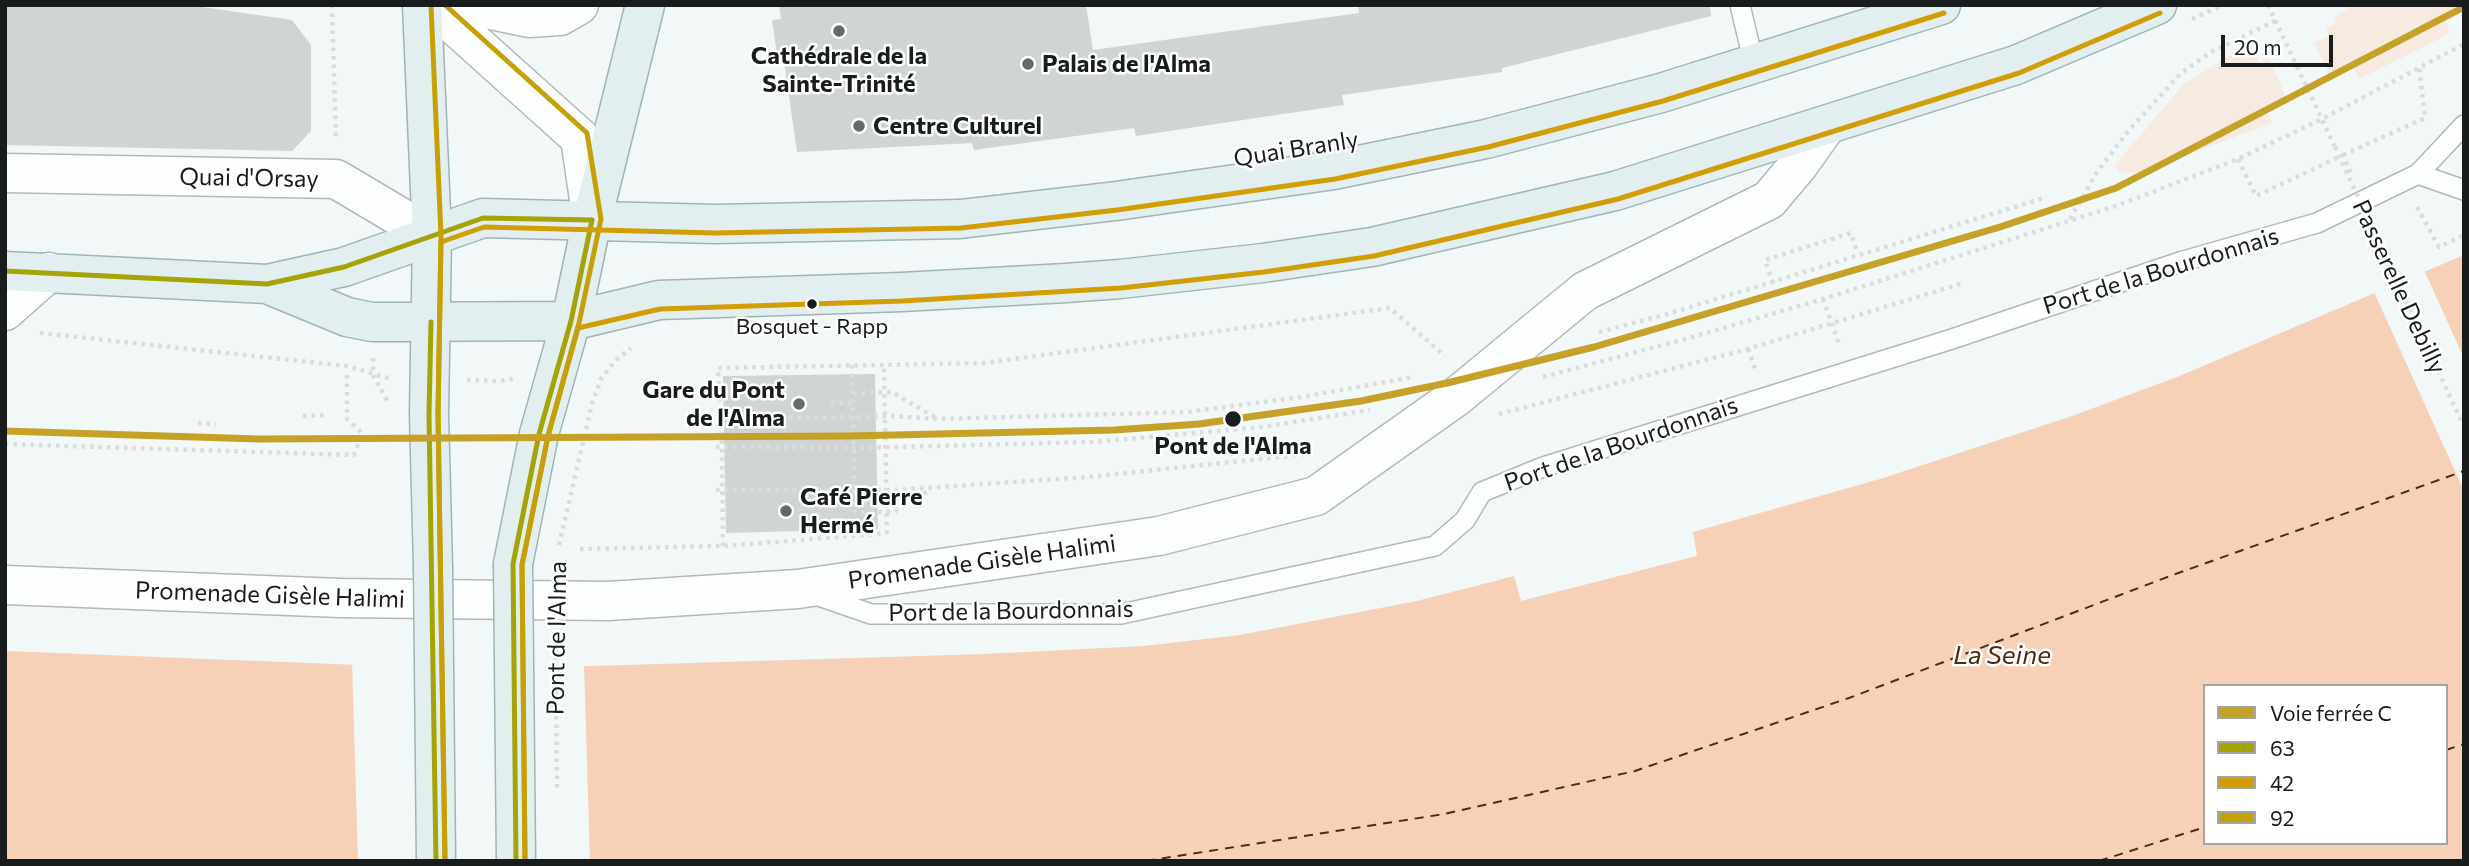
<!DOCTYPE html>
<html>
<head>
<meta charset="utf-8">
<style>
  body { margin:0 }
  #map { position:relative; width:2469px; height:866px; overflow:hidden; background:#f2f7f7; font-family:Commissioner,sans-serif }
  canvas { display:block }
  .frame { position:absolute; inset:0; border:7px solid #181c1c; pointer-events:none }
  .legend { position:absolute; left:2203px; top:684px; width:245px; height:161px; box-sizing:border-box; background:#fff; border:2px solid #a3a4a4; margin:0; padding:9px 12px; list-style:none; font-size:21px; color:#181c1c }
  .legend li { display:flex; align-items:center; gap:14px; height:35px }
  .legend b { width:35px; border:2px solid #a3a4a4 }
  .scale { position:absolute; left:2221px; top:35px; width:112px; height:32px; box-sizing:border-box; border:4px solid #181c1c; border-top:0; padding-left:9px; font-size:21px; line-height:24px; white-space:nowrap; color:#181c1c; -webkit-text-stroke:5px #fff; paint-order:stroke }
</style>
</head>
<body>
<div id="map">
<canvas width="2469" height="866"></canvas>
<div class="frame"></div>
<ul class="legend">
<li><b style="height:9px;background:#c5a128"></b>Voie ferrée C</li>
<li><b style="height:9px;background:#a4a407"></b>63</li>
<li><b style="height:9px;background:#d19e06"></b>42</li>
<li><b style="height:9px;background:#c5a108"></b>92</li>
</ul>
<div class="scale">20 m</div>
</div>
<script>
const ctx = document.querySelector('canvas').getContext('2d');
ctx.lineJoin = 'round';
function fill(path, color) { ctx.fillStyle = color; ctx.fill(path, 'evenodd'); }
const poly = rows => new Path2D(rows.map(r => 'M' + r).join(''));
function stroke(path, color, width, dash) { ctx.strokeStyle = color; ctx.lineWidth = width; ctx.lineCap = dash ? 'butt' : 'round'; ctx.setLineDash(dash || []); ctx.stroke(path); }
function label(font, color, halo, rows, align = 'center') {
  ctx.font = font + ' Commissioner,sans-serif'; ctx.lineWidth = 5; ctx.setLineDash([]); ctx.textBaseline = 'middle'; ctx.strokeStyle = halo; ctx.fillStyle = color; for (const [text, x, y, turn = 0] of rows) {
    ctx.save(); ctx.translate(x, y); ctx.rotate((+turn || 0) * Math.PI / 180); ctx.textAlign = isNaN(turn) ? turn : align; if (halo) ctx.strokeText(text, 0, 0); ctx.fillText(text, 0, 0); ctx.restore();
  }
}
const green = poly([
  [2346,5,2458,5,2443,14,2450,33,2359,79,2351,63,2329,74,2314,43,2329,36,2326,28,2335,24,2336,16,2347,9],
  [2250,43,2259,63,2269,59,2286,97,2265,107,2272,123,2150,169,2131,173,2118,172,2115,165,2184,84]
]);
const water = poly([
  [2464,255,2464,861,5,861,5,651,359,665,593,666,986,654,1144,646,1240,635,1417,601,1514,576,1521,601,1697,556,1693,532,1880,479,2075,415,2182,375],
  [2205,686,2446,686,2446,843,2205,843]
]);
const pier = poly([
  [2424,270,2464,358,2464,491,2373,290],
  [352,661,584,662,590,861,358,861]
]);
const ferry = poly([
  [2446,750,2464,744],
  [1146,861,1444,814,1635,771,1849,698,2170,576,2464,471],
  [2099,861,2205,827]
]);
const building = poly([
  [5,5,189,5,292,20,311,45,311,131,292,151,5,145],
  [779,5,1086,5,1093,50,1359,13,1358,5,1710,5,1711,16,1502,68,1502,72,1342,95,1344,105,1236,121,1136,136,1134,128,974,150,972,143,797,152,784,61,778,62,772,20,781,19],
  [875,374,878,529,726,533,723,376]
]);
const path = poly([
  [332,5,336,141],
  [2268,5,2335,147],
  [2192,19,2223,5],
  [2343,155,2425,118,2419,66],
  [2238,159,2256,196,2343,155,2351,174],
  [2417,207,2439,247,2464,235],
  [2070,219,2097,172,2130,129,2181,73,2211,52,2275,21],
  [1773,283,1765,260,1851,233,1857,252],
  [1823,299,1839,344],
  [1599,332,1668,314,2044,198],
  [40,333,347,366,391,379],
  [1748,349,1756,371],
  [373,358,373,375,389,404],
  [852,365,855,512,894,512,931,489],
  [1543,377,1689,338,1823,299,2116,206,2238,159,2322,119,2464,44],
  [467,380,500,381,517,378],
  [853,393,892,392,936,418],
  [831,403,853,403],
  [1499,414,1748,349,1963,283],
  [303,416,326,415],
  [721,419,892,416,937,419,1188,412,1301,397,1414,377],
  [198,423,216,424],
  [5,444,354,455,362,433,347,419,347,374],
  [716,447,854,448,1092,442,1262,427,1370,410],
  [716,490,894,490,1088,477,1308,454],
  [855,502,887,501],
  [559,545,592,404,601,379,615,361,631,348],
  [723,546,722,447,718,368,984,363,1390,308,1445,356],
  [580,549,723,546,877,534,887,532,884,364]
]);
const lane = poly([
  [1740,5,1754,64],
  [2418,174,2464,190],
  [813,594,871,614,1121,614,1435,546,1465,520,1482,492,1543,467,1949,340,2180,262,2317,223,2418,174,2464,125]
]);
const street = poly([
  [432,5,580,138,592,220],
  [467,5,529,18,560,16,579,5],
  [5,173,336,179,432,236],
  [5,311,49,272],
  [5,585,341,598,608,601,798,589,1159,536,1316,496,1456,397,1585,291,1769,200,1800,163,1827,125]
]);
const primary = poly([
  [422,5,432,236,429,414,433,567],
  [5,271,267,284,344,267,483,218,715,224,960,219,1116,201,1334,170,1486,139,1661,93,1941,5],
  [267,284,347,317,372,322,571,321,659,300,902,292,1066,283,1120,279,1263,263,1372,247,1615,191,2016,65,2157,5],
  [513,564,539,434,571,321,592,220,645,5]
]);
const pathBridge = poly([
  [2335,147,2464,427],
  [555,563,557,790]
]);
const primaryBridge = poly([
  [513,564,516,861],
  [433,567,436,861]
]);
const bus1 = poly([
  [5,271,267,284,344,267,483,218,592,220],
  [431,322,429,414,436,861],
  [516,861,513,564,539,434,571,321,592,220]
]);
const bus2 = poly([
  [445,861,438,414,441,242,484,227,715,233,961,228,1117,210,1335,179,1488,147,1663,101,1944,13],
  [525,861,522,565,548,436,578,328,660,309,902,301,1121,288,1264,272,1374,256,1618,199,2019,73,2160,13]
]);
const bus3 = poly([
  [431,5,441,236,438,414,445,861],
  [445,5,587,133,601,219,579,323,548,436,522,565,525,861]
]);
const rail1 = poly([
  [5,431,259,439,849,436,1114,430,1199,424,1361,401,1447,383,1594,347,2000,227,2116,188,2464,7]
]);
const markers = [
  [839,31,7,"#646969"],
  [1028,64,7,"#646969"],
  [859,126,7,"#646969"],
  [812,304,6,"#181c1c"],
  [799,404,7,"#646969"],
  [1233,419,9,"#181c1c"],
  [786,511,7,"#646969"]
];
const busNames = [
  ["Bosquet - Rapp",812,327]
];
const poiNames = [
  ["Cathédrale de la",839,56,"center"],
  ["Sainte-Trinité",839,84,"center"],
  ["Palais de l'Alma",1042,64],
  ["Centre Culturel",873,126],
  ["Gare du Pont",785,390,"right"],
  ["de l'Alma",785,418,"right"],
  ["Café Pierre",800,497],
  ["Hermé",800,525]
];
const streetNames = [
  ["Quai Branly",1296,149,-9],
  ["Quai d'Orsay",249,178,1],
  ["Port de la Bourdonnais",2161,271,-17],
  ["Passerelle Debilly",2399,287,65],
  ["Port de la Bourdonnais",1621,444,-19],
  ["Promenade Gisèle Halimi",982,562,-8],
  ["Promenade Gisèle Halimi",270,595,2],
  ["Port de la Bourdonnais",1011,611,-1],
  ["Pont de l'Alma",557,638,-89]
];
const stopNames = [
  ["Pont de l'Alma",1233,446]
];
const waterNames = [
  ["La Seine",2002,655]
];
fill(green, '#f7eae0');
fill(water, '#f6d0b7');
fill(pier, '#f2f7f7');
stroke(ferry, '#502b10', 2, [9, 7]);
fill(building, '#d0d4d4');
stroke(lane, '#b4b8b8', 22);
stroke(street, '#b4b8b8', 41);
stroke(primary, '#9eb5b7', 41);
stroke(path, '#dadcdd', 4.5, [3.5, 5]);
stroke(lane, '#fdfefe', 19);
stroke(street, '#fdfefe', 38);
stroke(primary, '#e2eef0', 38);
stroke(primaryBridge, '#9eb5b7', 41, []);
stroke(pathBridge, '#dadcdd', 4.5, [3.5, 5]);
stroke(primaryBridge, '#e2eef0', 38);
stroke(bus1, '#a4a407', 5);
stroke(bus2, '#d19e06', 5);
stroke(bus3, '#c5a108', 5);
stroke(rail1, '#c5a128', 7);
for (const [x, y, r, color] of markers) { const dot = new Path2D(); dot.arc(x, y, r, 0, 2 * Math.PI); ctx.fillStyle = color; ctx.fill(dot); stroke(dot, '#fff', 2.5); }
label('22px', '#181c1c', '#fff', busNames);
label('bold 24px', '#181c1c', '#fff', poiNames, 'left');
label('24px', '#181c1c', '#fff', streetNames);
label('bold 24px', '#181c1c', '#fff', stopNames);
label('italic 26px', '#502b10', '#fff', waterNames);
</script>
</body>
</html>
